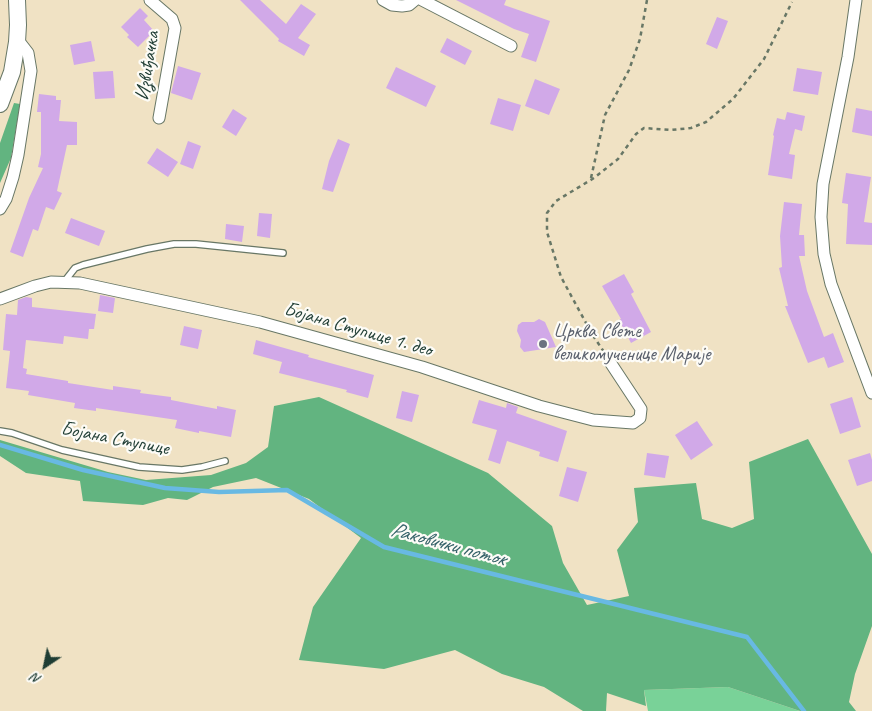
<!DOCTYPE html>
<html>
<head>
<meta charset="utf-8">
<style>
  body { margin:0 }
  #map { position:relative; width:872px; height:711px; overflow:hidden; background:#f0e2c4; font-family:Caveat,sans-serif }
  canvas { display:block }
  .north { position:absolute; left:20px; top:641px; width:50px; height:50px; -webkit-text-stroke:4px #fdfcf7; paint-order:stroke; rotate:214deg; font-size:14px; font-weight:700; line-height:20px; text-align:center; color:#1f3d34 }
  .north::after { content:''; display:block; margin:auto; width:18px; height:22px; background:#1f3d34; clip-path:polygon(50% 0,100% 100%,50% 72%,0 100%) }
</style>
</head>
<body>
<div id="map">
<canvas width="872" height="711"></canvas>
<div class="north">N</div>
</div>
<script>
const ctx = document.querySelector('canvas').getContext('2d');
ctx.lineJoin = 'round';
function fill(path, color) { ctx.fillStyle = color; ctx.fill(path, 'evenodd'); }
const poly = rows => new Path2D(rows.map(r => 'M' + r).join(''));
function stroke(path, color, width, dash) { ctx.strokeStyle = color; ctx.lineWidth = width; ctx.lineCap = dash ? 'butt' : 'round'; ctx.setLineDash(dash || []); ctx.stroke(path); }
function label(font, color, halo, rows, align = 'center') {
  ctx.font = font + ' Caveat,sans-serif'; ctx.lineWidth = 4.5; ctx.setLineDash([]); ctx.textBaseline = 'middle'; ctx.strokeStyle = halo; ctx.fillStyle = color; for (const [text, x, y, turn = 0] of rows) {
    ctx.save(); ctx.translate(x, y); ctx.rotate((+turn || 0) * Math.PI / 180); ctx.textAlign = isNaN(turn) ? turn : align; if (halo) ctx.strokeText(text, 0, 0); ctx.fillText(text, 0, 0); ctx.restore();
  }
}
const green = poly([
  [728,687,800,711,648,711,644,690]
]);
const forest = poly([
  [14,103,20,104,11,158,0,183,0,143],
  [319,397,488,473,552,526,563,563,587,605,629,596,617,550,638,522,634,488,696,483,702,519,732,528,754,519,749,462,808,439,872,554,872,626,855,674,849,702,856,711,800,711,728,687,644,690,646,706,607,693,606,711,583,711,544,687,502,674,455,650,384,669,299,660,313,607,361,538,309,499,256,478,213,487,187,500,168,498,143,505,83,501,80,481,26,473,0,456,0,440,108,472,146,480,211,475,246,463,268,447,274,406]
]);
const stream = poly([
  [0,445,83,470,165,488,219,492,287,490,384,547,747,637,804,711]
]);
const building = poly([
  [240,0,260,0,286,24,301,4,316,14,298,38,310,45,304,56,278,41,279,39],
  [456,0,506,0,504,5,550,21,536,62,521,57,529,34,514,29],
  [140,8,148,16,144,20,154,31,138,47,127,37,129,35,121,27],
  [717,17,728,21,717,49,706,44],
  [447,38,472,51,465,65,440,52],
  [91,41,95,61,74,65,70,45],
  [178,66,201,73,192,100,171,93],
  [396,67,436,86,426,107,386,88],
  [797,68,822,72,818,95,793,91],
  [113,71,115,98,95,99,93,72],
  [535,79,560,89,549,115,525,106],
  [39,94,56,96,56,100,61,100,59,121,77,122,77,145,67,145,57,191,62,193,54,210,46,207,38,231,33,229,23,257,10,252,29,198,43,168,38,167,41,154,41,112,37,112],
  [498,98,521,105,513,131,490,124],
  [856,108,872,111,872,136,852,132],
  [233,109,247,118,236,136,222,127],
  [787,112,805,116,802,131,795,129,789,154,795,155,792,179,768,175,774,136,773,135,777,118,785,120],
  [338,139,350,144,333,192,322,189,329,161],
  [188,141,201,146,193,169,180,164],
  [157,148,178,162,168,177,147,163],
  [846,173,871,177,864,222,872,223,872,245,846,244,848,204,842,203],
  [784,202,802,204,799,235,804,235,805,256,799,256,807,291,824,337,833,333,844,362,828,368,824,357,808,363,785,306,788,306,779,268,782,267,780,236],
  [259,213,272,214,270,238,257,236],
  [71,218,105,231,99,246,65,233],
  [226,224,244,226,242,242,225,239],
  [624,274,634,292,631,294,651,332,631,343,619,320,621,319,602,286],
  [100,295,115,298,113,313,98,311],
  [26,297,32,298,32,307,96,314,94,329,89,329,88,339,64,336,63,344,26,340,23,368,27,369,26,374,68,381,68,383,113,390,113,386,141,390,140,393,171,397,171,400,217,409,217,406,236,410,231,437,199,431,199,433,175,428,177,420,96,408,96,411,74,408,75,403,28,395,29,391,6,388,10,351,3,350,6,314,17,315,18,300],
  [539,319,545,322,556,347,524,352,520,347,521,340,517,331,518,325,522,322,534,322],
  [184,326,202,330,198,349,180,345],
  [256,340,309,355,308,357,374,375,368,398,346,392,347,390,279,373,282,362,253,354],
  [402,391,419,395,412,422,396,418],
  [852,397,861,427,840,434,830,404],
  [479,400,506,408,507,403,518,407,516,413,567,431,558,462,539,456,540,452,507,441,500,464,488,460,497,430,472,423],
  [697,421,713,445,691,460,675,435],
  [647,453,669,456,665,478,644,475],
  [870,453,872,460,872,481,857,486,848,460],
  [567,467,587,472,578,502,559,496]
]);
const path = poly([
  [591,178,605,115,629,70,640,39,647,0],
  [604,352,592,334,561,277,547,232,547,213,556,201,594,178,618,159,636,134,644,128,671,130,691,128,706,122,733,99,764,59,792,2]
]);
const lane = poly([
  [64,282,75,268,83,265,147,249,174,244,196,244,283,253],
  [0,431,12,433,62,450,139,467,182,470,202,467,225,461]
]);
const street = poly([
  [150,0,172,19,175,28,159,118],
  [383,0,392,5,402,6,409,5,415,0],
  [422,0,511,46],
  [856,0,848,57,823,184,821,217,824,254,831,284,872,393],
  [0,209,6,199,13,177,18,155,31,71,28,53,21,44,17,42],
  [0,299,35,286,51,282,80,283,260,322,422,367,539,406,593,420,633,423,640,418,641,409,610,362]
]);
const secondary = poly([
  [0,104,12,72,17,42,18,25,17,0]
]);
const markers = [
  [543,344,5,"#6b7280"]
];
const streetNames = [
  ["Извиђачка",148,66,-81],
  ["Бојана Ступице 1. део",358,330,16],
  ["Бојана Ступице",115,439,11]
];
const worshipNames = [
  ["Црква Свете",553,332],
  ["великомученице Марије",553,355]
];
const waterNames = [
  ["Раковички поток",448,545,15]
];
fill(green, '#79d298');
fill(forest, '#62b480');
stroke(stream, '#68b9e3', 4.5);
fill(building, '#d1a9e8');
stroke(lane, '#687766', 8);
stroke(street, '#687766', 13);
stroke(secondary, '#687766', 18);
stroke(path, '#687766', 2.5, [4, 4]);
stroke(lane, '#fff', 5.5);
stroke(street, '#fff', 11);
stroke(secondary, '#fff', 16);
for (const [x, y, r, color] of markers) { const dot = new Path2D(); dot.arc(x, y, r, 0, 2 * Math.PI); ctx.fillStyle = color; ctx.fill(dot); stroke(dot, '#fdfcf7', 2); }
label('20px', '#1f3d34', '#fdfcf7', streetNames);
label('20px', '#5b616d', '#fdfcf7', worshipNames, 'left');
label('italic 21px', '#356269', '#fdfcf7', waterNames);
</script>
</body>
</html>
